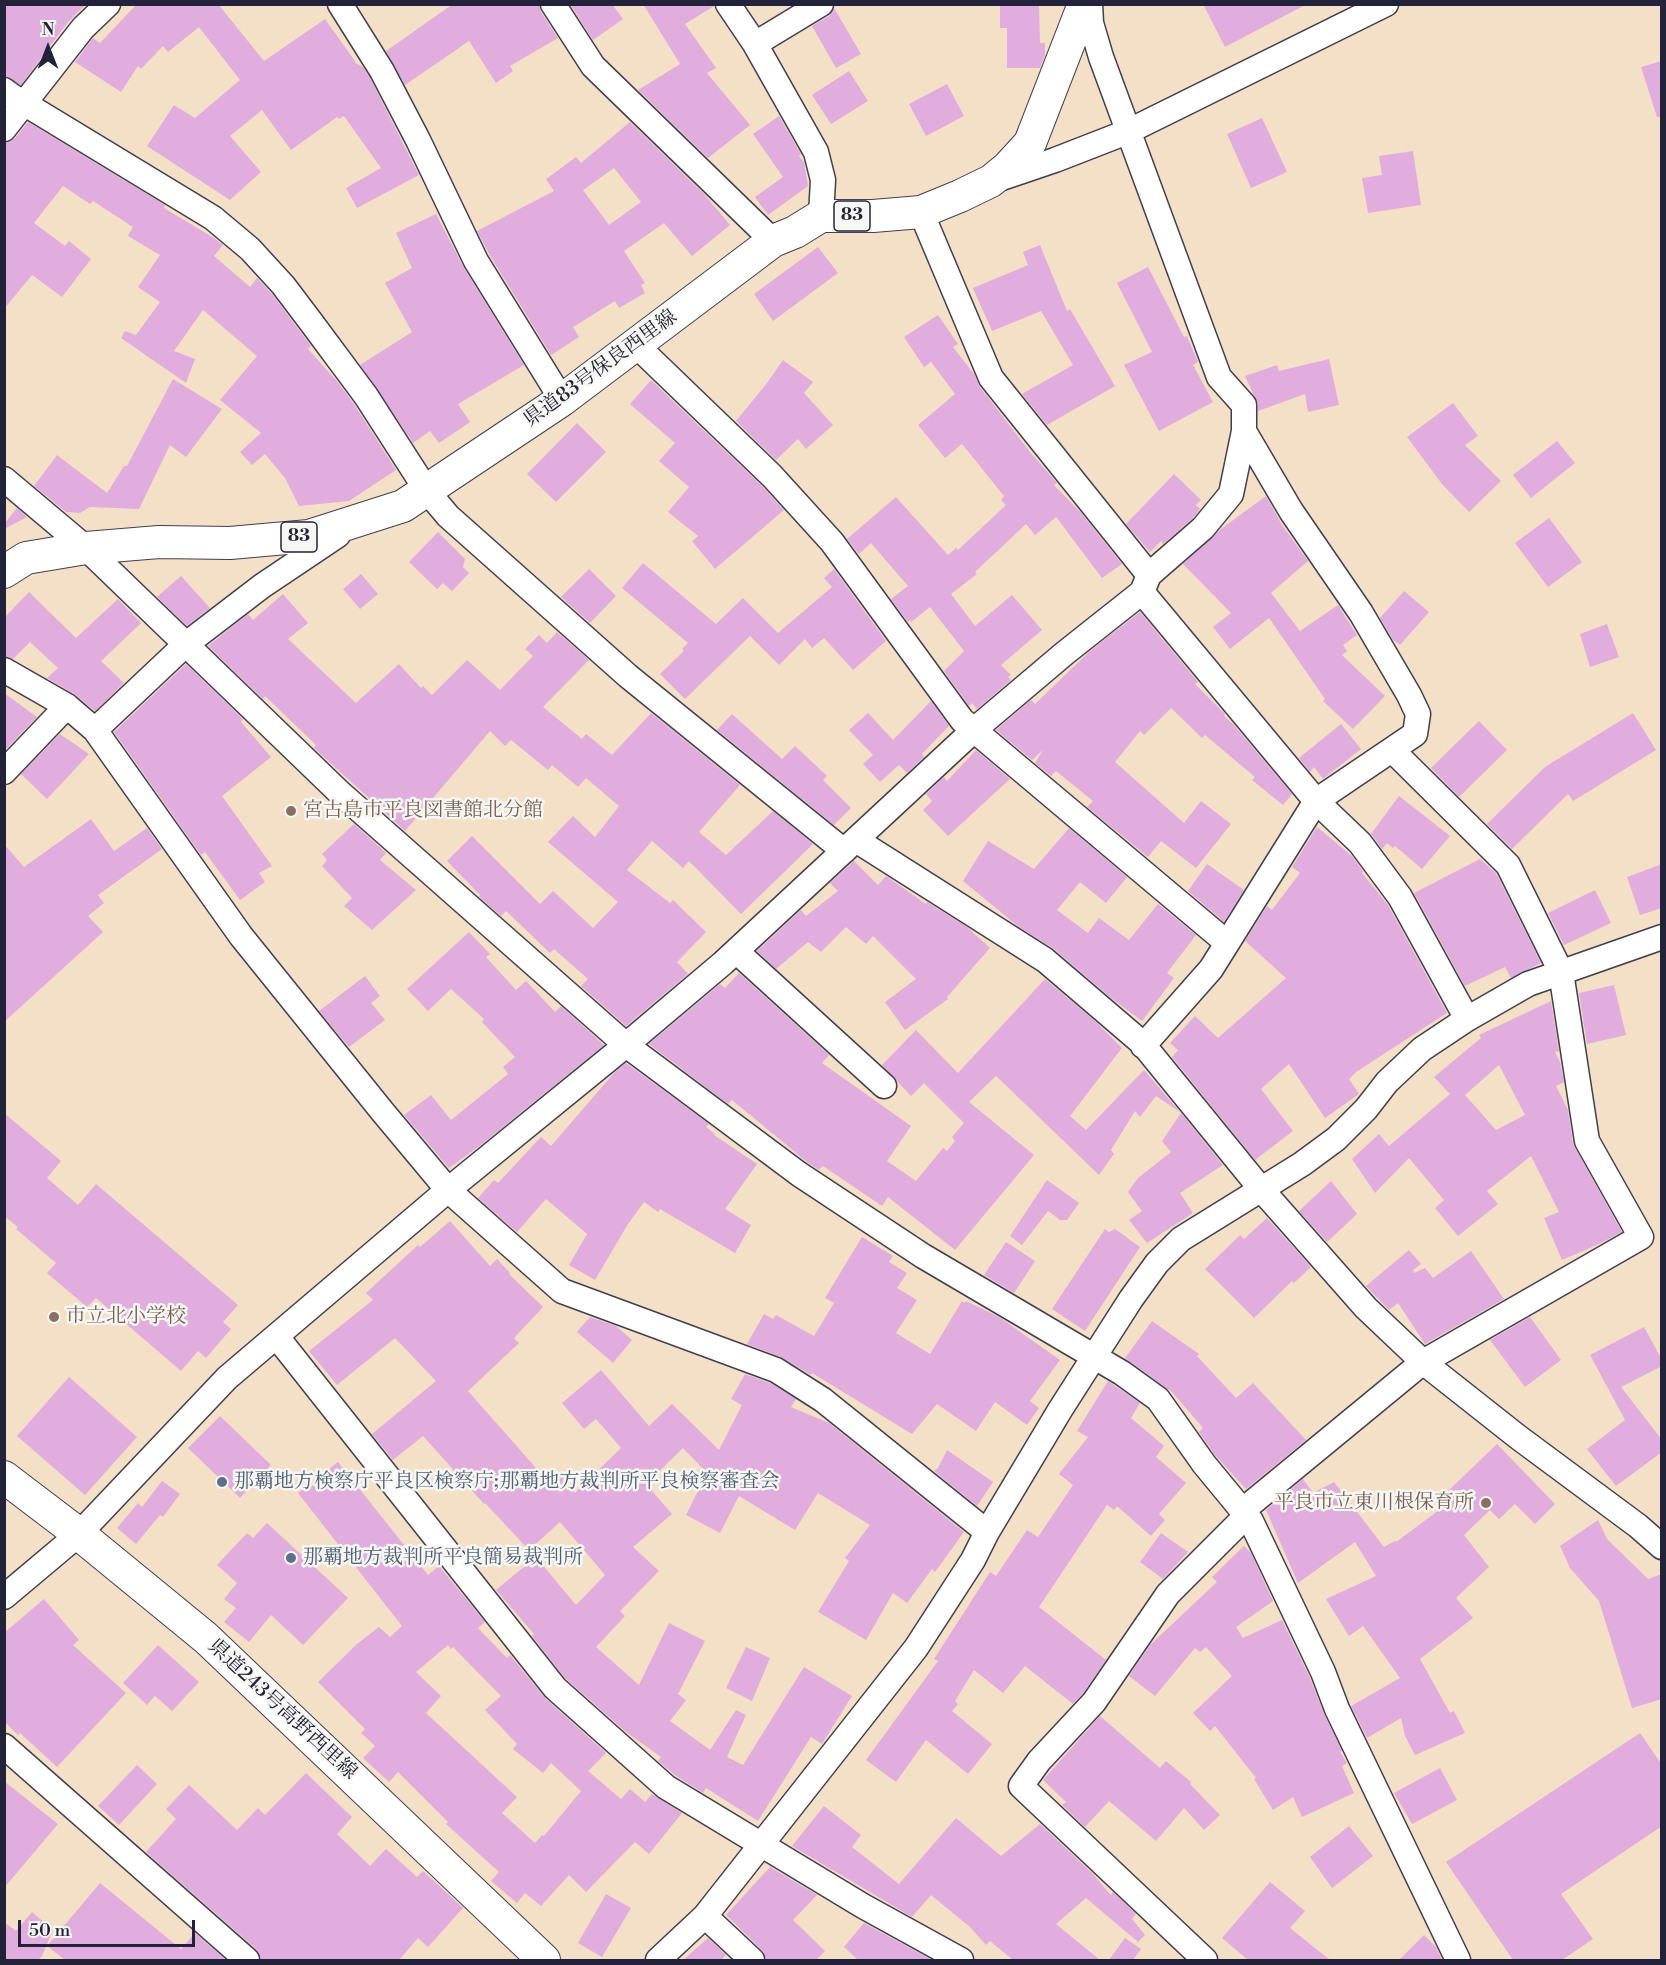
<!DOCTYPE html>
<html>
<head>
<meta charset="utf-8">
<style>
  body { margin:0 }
  #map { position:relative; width:1666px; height:1965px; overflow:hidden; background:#f4e0c6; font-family:"Libre Bodoni",serif }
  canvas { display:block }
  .frame { position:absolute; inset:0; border:6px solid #22223b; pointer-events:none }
  .north { position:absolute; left:18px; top:18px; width:60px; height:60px; -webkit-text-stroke:4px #f6f6f2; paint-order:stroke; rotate:0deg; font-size:16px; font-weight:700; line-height:24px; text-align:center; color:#22223b }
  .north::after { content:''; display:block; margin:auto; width:21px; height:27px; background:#22223b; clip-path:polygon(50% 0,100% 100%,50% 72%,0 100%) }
  .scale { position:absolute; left:18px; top:1920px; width:177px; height:27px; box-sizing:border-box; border:3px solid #22223b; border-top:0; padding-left:8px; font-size:18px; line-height:21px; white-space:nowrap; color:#22223b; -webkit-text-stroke:4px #f6f6f2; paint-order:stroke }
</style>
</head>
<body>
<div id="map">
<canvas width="1666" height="1965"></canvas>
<div class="frame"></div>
<div class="north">N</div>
<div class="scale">50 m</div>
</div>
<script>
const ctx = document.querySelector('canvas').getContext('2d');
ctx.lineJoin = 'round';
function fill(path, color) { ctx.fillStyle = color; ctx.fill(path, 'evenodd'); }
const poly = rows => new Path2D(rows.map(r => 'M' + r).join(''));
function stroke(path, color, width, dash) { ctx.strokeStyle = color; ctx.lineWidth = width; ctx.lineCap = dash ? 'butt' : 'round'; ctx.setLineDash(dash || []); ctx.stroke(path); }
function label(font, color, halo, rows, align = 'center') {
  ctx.font = font + ' "Libre Bodoni","Noto Serif JP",serif'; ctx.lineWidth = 5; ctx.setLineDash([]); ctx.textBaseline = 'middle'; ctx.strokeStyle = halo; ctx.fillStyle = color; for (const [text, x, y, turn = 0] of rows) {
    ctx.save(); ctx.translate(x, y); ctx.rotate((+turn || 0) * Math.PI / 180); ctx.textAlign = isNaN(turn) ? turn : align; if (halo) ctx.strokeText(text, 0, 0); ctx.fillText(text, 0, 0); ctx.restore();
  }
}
const building = poly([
  [4,4,86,4,68,22,21,85,4,76],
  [137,4,218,4,264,61,325,19,357,64,363,67,370,78,419,175,357,208,346,188,381,168,344,116,339,119,337,117,291,150,262,110,230,136,261,172,230,200,147,146,174,105,195,118,240,80,199,27,168,52,163,46,141,69,138,66,121,92,75,62,93,38,100,43],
  [453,4,539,4,541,12,558,38,510,66,513,71,496,83,469,41,405,85,386,51],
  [570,4,612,4,623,19,593,40],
  [643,4,714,4,714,6,685,24,716,68,707,73,750,125,708,158,638,90,680,64],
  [1000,4,1039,4,1040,43,1045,43,1045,55,1040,68,1007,68,1007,28,1000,28],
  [1203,4,1307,4,1225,47],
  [834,8,861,54,836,68,812,26,829,16],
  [1662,61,1662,117,1657,117,1641,67],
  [849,71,868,101,831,124,812,95],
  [947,84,964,116,926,136,909,104],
  [779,116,801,154,799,156,804,162,808,186,768,215,755,197,783,177,753,134],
  [1262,118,1287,172,1251,188,1227,134],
  [28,122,165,205,164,208,214,238,223,245,214,256,250,287,257,278,272,294,311,346,308,349,336,380,354,404,396,470,349,501,299,506,285,478,265,454,252,465,240,452,261,433,220,400,257,356,203,310,174,351,195,359,186,383,121,338,125,331,136,335,160,302,138,287,160,255,128,236,133,227,93,201,90,204,63,186,34,223,65,246,69,241,91,259,62,297,32,275,4,309,4,143,15,138],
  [630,122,704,194,730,225,692,256,664,223,624,251,645,283,641,285,645,293,619,308,615,301,573,327,579,337,551,355,489,254,477,231,554,191,546,179,576,157,581,163],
  [614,168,641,202,609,225,583,190],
  [1413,151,1421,205,1368,213,1362,178,1382,175,1379,156],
  [436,214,464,268,524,365,458,404,470,422,439,443,430,431,413,443,360,365,412,332,385,283,412,268,396,233],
  [1040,245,1067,311,1070,309,1115,386,1047,425,1022,394,1073,365,1041,311,992,331,973,288,1028,265,1023,252],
  [818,247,838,273,773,321,754,294],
  [1148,267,1184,337,1187,336,1198,362,1193,365,1213,402,1159,431,1124,365,1152,352,1117,283],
  [938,315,958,344,953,347,974,374,980,387,1030,452,1057,483,1054,485,1081,513,1122,564,1102,578,1056,517,1035,535,1026,524,975,572,977,574,951,594,975,626,1012,595,1042,630,1001,665,1011,675,1008,677,1011,680,977,709,972,703,969,706,944,671,964,651,930,607,911,622,910,620,908,622,891,599,908,586,871,543,859,554,847,539,896,497,948,555,956,548,958,550,1006,505,1001,500,1004,496,962,444,945,458,918,425,955,394,931,362,924,367,904,337],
  [1329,359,1339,405,1308,412,1305,394,1258,411,1258,404,1245,376,1277,365,1279,371],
  [783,360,813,382,804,393,833,425,806,449,798,439,776,460,736,421,767,383],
  [173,379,222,409,186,457,170,445,139,509,90,507,80,513,66,512,34,486,57,455,107,493,124,466,127,466],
  [651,380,762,486,784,510,715,569,692,541,698,536,668,512,689,487,659,461,675,443,630,404],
  [1453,403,1478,436,1465,445,1501,481,1469,512,1442,484,1407,437],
  [577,423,606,452,556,502,527,474],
  [1557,441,1575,463,1531,498,1513,475],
  [1174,474,1201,500,1196,505,1200,509,1193,518,1163,544,1161,541,1150,552,1126,524],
  [1266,496,1282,525,1308,561,1271,593,1300,631,1338,605,1357,635,1343,645,1347,651,1342,655,1385,696,1353,729,1323,701,1325,699,1269,618,1230,649,1213,627,1231,613,1183,564,1221,529],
  [17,508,27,517,4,529,4,524],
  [1549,518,1582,562,1548,587,1515,543],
  [438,532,465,559,463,567,469,573,452,591,443,583,437,589,409,562],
  [643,563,716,624,743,598,778,633,832,587,824,578,834,569,886,641,853,670,824,638,812,648,805,639,779,665,750,636,685,699,660,674,684,651,682,649,688,643,622,588],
  [589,569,616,596,590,623,561,597],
  [361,574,378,594,360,609,343,589],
  [181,576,210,608,187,626,157,597],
  [1404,591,1429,612,1400,645,1393,640,1380,618],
  [29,592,76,638,118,599,141,623,101,661,124,683,95,711,74,694,47,678,58,668,30,642,13,659,4,656,4,618],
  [283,594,308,623,288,639,356,703,399,664,421,688,423,686,432,695,467,660,500,690,533,656,525,649,539,635,547,643,557,632,589,660,543,707,582,739,586,734,612,755,651,713,740,785,699,832,726,855,773,811,813,844,741,914,689,861,683,868,652,841,627,870,670,903,673,900,706,932,677,962,688,974,626,1026,581,986,588,979,554,949,550,953,506,911,501,916,479,897,480,895,447,861,472,836,540,904,553,891,593,928,618,902,548,842,573,816,595,837,619,806,586,778,578,787,552,765,548,770,511,740,505,746,490,731,405,831,314,748,316,745,265,696,263,699,208,646,248,614,253,620],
  [1140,612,1198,682,1195,684,1225,714,1224,716,1233,724,1292,794,1283,805,1252,780,1255,777,1205,735,1202,738,1171,708,1144,735,1140,731,1115,762,1184,823,1201,801,1231,824,1196,868,1161,841,1148,857,1087,807,1093,801,1056,771,1051,776,1035,763,1043,750,1032,760,996,730,1031,700,1035,704,1090,651],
  [1607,624,1619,657,1590,667,1580,634],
  [186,664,243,719,241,722,271,757,222,796,272,866,259,873,265,882,240,900,205,852,201,855,114,732],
  [4,693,37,717,4,751],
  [931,701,949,726,922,754,924,757,907,773,899,765,880,782,863,764,873,755,849,730,868,713,893,740],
  [1633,713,1656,750,1573,801,1568,794,1512,849,1487,824,1545,767],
  [732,714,782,759,795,746,827,776,823,780,851,808,834,825,717,730],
  [1479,721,1507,750,1459,797,1431,768],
  [1341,724,1361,749,1323,779,1314,767,1310,772,1299,758],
  [60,734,89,754,47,799,21,774],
  [976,750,1010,779,948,836,923,810,932,801,926,794,944,777,947,781],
  [1399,796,1450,836,1422,869,1395,846,1393,848,1387,843,1382,849,1371,834],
  [91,819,114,851,147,828,162,849,98,895,104,903,88,916,103,932,4,1022,4,844,24,867],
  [354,824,386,853,380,860,416,890,372,930,344,906,352,898,322,866,327,860,322,854],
  [1317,827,1352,856,1363,871,1362,873,1388,905,1447,1013,1356,1072,1349,1079,1359,1094,1325,1118,1289,1064,1261,1089,1293,1131,1255,1160,1172,1057,1178,1050,1170,1043,1195,1016,1218,1038,1286,978,1245,941,1267,906,1272,910,1300,873,1292,867],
  [1069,828,1127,877,1106,903,1080,882,1057,910,1088,933,1099,918,1129,940,1158,904,1196,935,1167,973,1174,978,1142,1021,1111,998,1054,949,1019,927,963,881,988,841,1034,869],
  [1480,859,1496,873,1541,963,1511,978,1505,967,1465,986,1414,893],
  [854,861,878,885,886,876,926,904,927,902,967,927,990,948,947,997,948,999,905,1030,885,1002,916,979,873,936,866,944,846,927,821,952,808,942,776,969,757,951,801,910,806,916,838,891,830,883],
  [1207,864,1244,890,1224,922,1188,891],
  [1662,864,1662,908,1640,915,1627,877],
  [1595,890,1611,923,1564,945,1548,913],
  [469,932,490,954,486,957,516,990,526,981,555,1012,561,1006,604,1045,482,1144,449,1168,404,1115,431,1095,451,1120,508,1074,503,1067,515,1057,482,1022,484,1019,451,989,428,1011,407,989],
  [739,973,829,1055,822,1063,911,1126,887,1161,916,1181,943,1148,947,1151,955,1141,952,1137,964,1123,924,1083,911,1096,882,1065,916,1030,958,1073,1045,979,1096,1022,1122,1048,1070,1116,1086,1130,1144,1070,1180,1112,1156,1096,1140,1117,1135,1111,1111,1150,1114,1154,1099,1175,996,1076,969,1102,1034,1155,955,1250,888,1197,882,1206,823,1166,819,1170,807,1162,732,1100,728,1104,649,1044,720,984,725,988],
  [365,976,380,996,371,1003,385,1020,349,1047,319,1011],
  [1614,985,1626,1035,1587,1044,1579,993],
  [1551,1001,1559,1051,1555,1052,1560,1062,1564,1082,1556,1086,1568,1110,1573,1144,1622,1232,1599,1244,1562,1260,1544,1218,1559,1212,1531,1156,1487,1191,1498,1204,1458,1236,1435,1208,1444,1200,1409,1158,1375,1193,1352,1159,1379,1134,1389,1146,1450,1094,1434,1077,1481,1038,1479,1035],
  [1499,1065,1525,1115,1496,1130,1465,1095],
  [626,1063,709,1124,706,1127,715,1134,714,1135,757,1164,725,1209,751,1225,735,1253,660,1209,658,1212,644,1202,628,1224,595,1280,569,1265,587,1234,546,1199,517,1232,478,1198,494,1180,498,1183,541,1137,551,1146,614,1073],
  [4,1113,61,1161,47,1178,78,1205,96,1184,238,1305,223,1322,231,1329,206,1358,198,1351,181,1371,96,1298,87,1307,47,1273,56,1263,16,1229,18,1227,4,1216],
  [1181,1113,1223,1165,1180,1193,1193,1213,1147,1243,1129,1220,1142,1211,1128,1192,1138,1178,1171,1152,1162,1141],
  [1047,1180,1079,1203,1067,1220,1060,1220,1048,1211,1022,1245,1010,1236],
  [1331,1181,1357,1214,1327,1242,1299,1211],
  [1267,1218,1311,1267,1294,1283,1292,1281,1254,1318,1205,1269,1240,1235,1244,1239],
  [450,1221,490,1266,497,1259,510,1273,509,1274,543,1307,514,1338,519,1343,468,1391,552,1486,562,1477,575,1493,621,1448,596,1419,584,1429,562,1403,601,1370,649,1426,672,1404,719,1450,742,1405,731,1399,745,1374,770,1383,796,1399,791,1407,829,1423,964,1532,935,1572,932,1569,907,1603,893,1593,866,1640,818,1612,849,1561,845,1558,870,1525,818,1493,795,1530,739,1496,720,1533,686,1515,707,1473,683,1448,646,1484,672,1514,633,1547,659,1571,620,1611,625,1616,596,1647,639,1685,669,1623,705,1641,678,1694,686,1700,670,1721,710,1750,736,1710,746,1715,727,1757,743,1765,804,1667,852,1696,822,1744,811,1737,758,1821,706,1788,703,1793,675,1775,658,1761,661,1757,626,1732,565,1678,532,1636,534,1634,496,1590,536,1557,576,1605,605,1575,560,1522,529,1550,485,1503,484,1504,423,1436,393,1460,372,1434,436,1381,395,1338,337,1385,309,1351,373,1300,366,1293,418,1245,420,1247],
  [1105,1229,1109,1232,1115,1229,1140,1247,1085,1331,1052,1309],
  [862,1237,893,1256,889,1262,907,1273,897,1288,917,1300,896,1333,930,1354,962,1301,965,1303,966,1301,999,1317,1060,1360,1030,1401,1039,1408,1027,1425,995,1402,976,1431,937,1404,912,1434,812,1373,811,1375,781,1357,747,1344,764,1314,773,1319,776,1315,814,1336,834,1303,825,1298],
  [1006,1242,1035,1261,1014,1293,984,1275],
  [1409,1250,1421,1264,1413,1270,1414,1273,1425,1268,1433,1278,1471,1251,1504,1299,1425,1344,1398,1303,1389,1310,1366,1286],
  [590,1317,616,1326,632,1340,613,1363,577,1332],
  [1530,1317,1561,1360,1525,1387,1490,1340],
  [1152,1321,1199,1354,1197,1356,1236,1398,1253,1383,1306,1440,1246,1489,1215,1455,1199,1432,1203,1428,1172,1392,1125,1358],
  [1644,1327,1662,1360,1662,1366,1621,1387,1662,1440,1662,1452,1616,1486,1587,1449,1625,1420,1590,1355],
  [69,1377,137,1437,85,1495,17,1436],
  [1108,1381,1140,1403,1131,1418,1164,1446,1156,1457,1186,1483,1159,1514,1165,1520,1151,1536,1117,1506,1114,1510,1107,1505,1039,1607,1106,1660,1083,1693,1073,1704,1025,1666,1003,1693,974,1670,955,1701,958,1704,952,1711,992,1744,968,1774,926,1740,896,1782,866,1760,938,1661,934,1659,990,1572,996,1576,1027,1530,1038,1537,1073,1485,1059,1474,1088,1437,1077,1431],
  [220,1416,271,1465,240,1498,188,1448],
  [1497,1444,1555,1504,1535,1524,1515,1504,1499,1519,1490,1510,1464,1535,1489,1567,1456,1598,1473,1618,1420,1659,1450,1713,1454,1711,1465,1733,1415,1755,1405,1736,1401,1718,1367,1738,1351,1706,1400,1678,1363,1626,1349,1636,1326,1599,1376,1576,1355,1542,1298,1583,1266,1510,1303,1479,1313,1493,1334,1482,1384,1547,1395,1541,1396,1542,1454,1499,1447,1492],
  [947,1450,993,1482,977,1506,934,1471,938,1468],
  [338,1462,428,1575,439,1566,485,1622,478,1628,507,1658,510,1655,545,1698,606,1753,588,1771,621,1799,630,1789,645,1802,652,1794,682,1813,649,1854,635,1842,586,1892,569,1875,541,1906,525,1893,517,1903,491,1881,499,1872,446,1824,448,1822,398,1772,389,1782,363,1758,375,1746,361,1733,365,1729,318,1682,357,1644,379,1627,390,1637,402,1626,298,1493],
  [448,1645,451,1649,453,1647,501,1696,485,1710,517,1744,513,1749,543,1773,551,1763,581,1791,544,1836,542,1835,535,1843,502,1813,517,1797,426,1713,441,1696,416,1672],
  [162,1481,180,1494,163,1517,160,1515,136,1544,117,1528,138,1503,142,1507],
  [1598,1520,1607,1539,1648,1579,1662,1574,1662,1699,1632,1708,1599,1601,1570,1568,1560,1546],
  [267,1523,348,1598,303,1645,271,1615,249,1642,224,1622,236,1608,224,1599,237,1583,217,1565,247,1533,253,1538],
  [1161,1533,1188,1552,1163,1579,1140,1562],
  [1244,1546,1251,1553,1273,1601,1236,1627,1243,1638,1282,1620,1310,1678,1324,1714,1342,1751,1340,1752,1347,1763,1342,1766,1354,1793,1302,1817,1293,1797,1273,1810,1254,1779,1256,1778,1215,1726,1210,1731,1193,1713,1232,1676,1206,1647,1200,1652,1195,1648,1155,1696,1129,1676,1151,1644,1217,1582,1212,1577],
  [44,1599,79,1640,73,1645,126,1693,57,1767,20,1733,18,1735,4,1721,4,1633],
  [158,1645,199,1682,172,1711,155,1696,147,1705,123,1683],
  [746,1647,770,1658,752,1701,726,1688],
  [1100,1716,1160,1768,1166,1761,1191,1782,1190,1784,1220,1815,1204,1830,1184,1808,1156,1841,1109,1801,1085,1827,1062,1805,1066,1802,1043,1780],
  [1640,1733,1662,1765,1662,1826,1561,1894,1593,1939,1562,1960,1513,1960,1446,1862],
  [137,1765,157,1784,119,1825,98,1806],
  [1440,1768,1457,1800,1412,1824,1394,1793],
  [306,1773,352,1817,337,1834,370,1866,386,1849,417,1877,423,1871,463,1908,428,1947,418,1938,399,1960,261,1960,256,1949,146,1852,176,1819,166,1809,189,1785,237,1830,258,1808,265,1815],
  [4,1781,58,1824,4,1888],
  [824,1806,861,1835,852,1847,899,1884,956,1818,1001,1856,1040,1824,1092,1873,1111,1895,1113,1892,1136,1914,1132,1919,1145,1935,1138,1942,1086,1898,1056,1924,1100,1960,1013,1960,990,1941,986,1945,970,1927,931,1895,912,1917,792,1846],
  [1349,1826,1373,1856,1332,1888,1310,1857],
  [770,1867,817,1895,793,1920,825,1951,816,1960,766,1960,762,1950,726,1915],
  [1270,1882,1305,1911,1290,1928,1330,1960,1248,1960,1222,1938],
  [100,1883,181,1949,195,1933,226,1960,65,1960,47,1946],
  [606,1894,631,1908,602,1957,578,1943],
  [32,1912,53,1930,42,1956,38,1960,4,1960,4,1922,16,1931],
  [864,1923,932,1960,858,1960,844,1947],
  [1424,1935,1436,1947,1442,1960,1399,1960],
  [708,1938,726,1955,721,1960,683,1960],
  [1125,1938,1141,1949,1133,1960,1109,1960]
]);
const minor = poly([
  [340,4,382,71,418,140,476,261,562,400],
  [553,4,593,66,773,241],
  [728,4,755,44,816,152,823,180,821,216],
  [755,44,821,4],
  [4,90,12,96,213,218,250,249,283,285,311,322,366,396,427,491,448,516,628,676,844,851],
  [4,129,83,28,108,4],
  [996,180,1055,160,1127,132,1386,4],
  [921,212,991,378,1149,575],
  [636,345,772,476,832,542,962,720,1226,942],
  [4,479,86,548,338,791,626,1045,799,1174,923,1256,1122,1373,1158,1399,1204,1464,1251,1521,1323,1672,1337,1709,1458,1960],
  [1142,592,1316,801,1360,843,1400,897,1467,1019],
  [4,670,67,706,95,730,241,936,382,1111,448,1190,562,1291,776,1370,823,1400,987,1532],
  [95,730,185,645,262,586,338,535],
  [4,772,67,706],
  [856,840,1045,960,1142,1043,1261,1189,1366,1308,1423,1362,1518,1437,1638,1526,1662,1547],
  [736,951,884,1086],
  [1143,1046,1211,969,1316,801,1415,734,1418,714,1409,695,1361,613,1291,511,1244,431],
  [277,1337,555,1688,666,1787,863,1906,961,1960],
  [1242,1511,1423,1362,1641,1237,1587,1141,1561,972,1508,865,1392,750],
  [4,1597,79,1534,227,1378,448,1190,626,1045,723,963,974,730,1065,653,1142,592,1149,575,1203,528,1231,494,1244,431,1244,405,1219,377,1101,57,1091,23,1090,4],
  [4,1746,247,1960],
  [705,1916,752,1960],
  [658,1960,705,1916,916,1648,973,1560,987,1532,1060,1410,1131,1299,1157,1263,1181,1239,1302,1164,1336,1139,1366,1109,1387,1082,1422,1049,1467,1019,1528,984,1662,937],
  [1205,1960,1021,1786,1039,1761,1094,1702,1168,1594,1246,1516]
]);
const major = poly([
  [4,572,26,558,86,548,159,542,230,543,309,536,403,506,562,400,773,241,795,232,821,216,873,216,921,212,960,196,991,181,1008,167,1030,143,1084,4],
  [4,1477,79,1534,206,1638,544,1960]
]);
const markers = [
  [291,811,6,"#8d6e63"],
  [54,1317,6,"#8d6e63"],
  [222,1482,6,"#5c6f8a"],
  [1486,1503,6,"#8d6e63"],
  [291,1558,6,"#5c6f8a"]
];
const shields = [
  [852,216,36],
  [299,537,36]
];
const shieldNames = [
  ["83",852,216],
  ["83",299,537]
];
const streetNames = [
  ["県道83号保良西里線",601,369,-36],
  ["県道243号高野西里線",282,1710,43]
];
const educationNames = [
  ["宮古島市平良図書館北分館",303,811],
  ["市立北小学校",66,1317],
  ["平良市立東川根保育所",1474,1503,"right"]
];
const serviceNames = [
  ["那覇地方検察庁平良区検察庁;那覇地方裁判所平良検察審査会",234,1482],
  ["那覇地方裁判所平良簡易裁判所",303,1558]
];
fill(building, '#e1adde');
stroke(minor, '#423e50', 27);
stroke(major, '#423e50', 34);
stroke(minor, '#fff', 24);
stroke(major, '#fff', 32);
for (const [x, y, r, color] of markers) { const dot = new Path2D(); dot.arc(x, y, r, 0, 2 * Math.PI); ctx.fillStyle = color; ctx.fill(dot); stroke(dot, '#f6f6f2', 2); }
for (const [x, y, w] of shields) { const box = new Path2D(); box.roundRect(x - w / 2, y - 15, w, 30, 4.5); ctx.fillStyle = '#f6f6f2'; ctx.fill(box); stroke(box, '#22223b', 1.5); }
label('bold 18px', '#22223b', null, shieldNames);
label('20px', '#22223b', '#f6f6f2', streetNames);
label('20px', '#785e54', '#f6f6f2', educationNames, 'left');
label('20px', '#4e5e75', '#f6f6f2', serviceNames, 'left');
</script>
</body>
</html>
